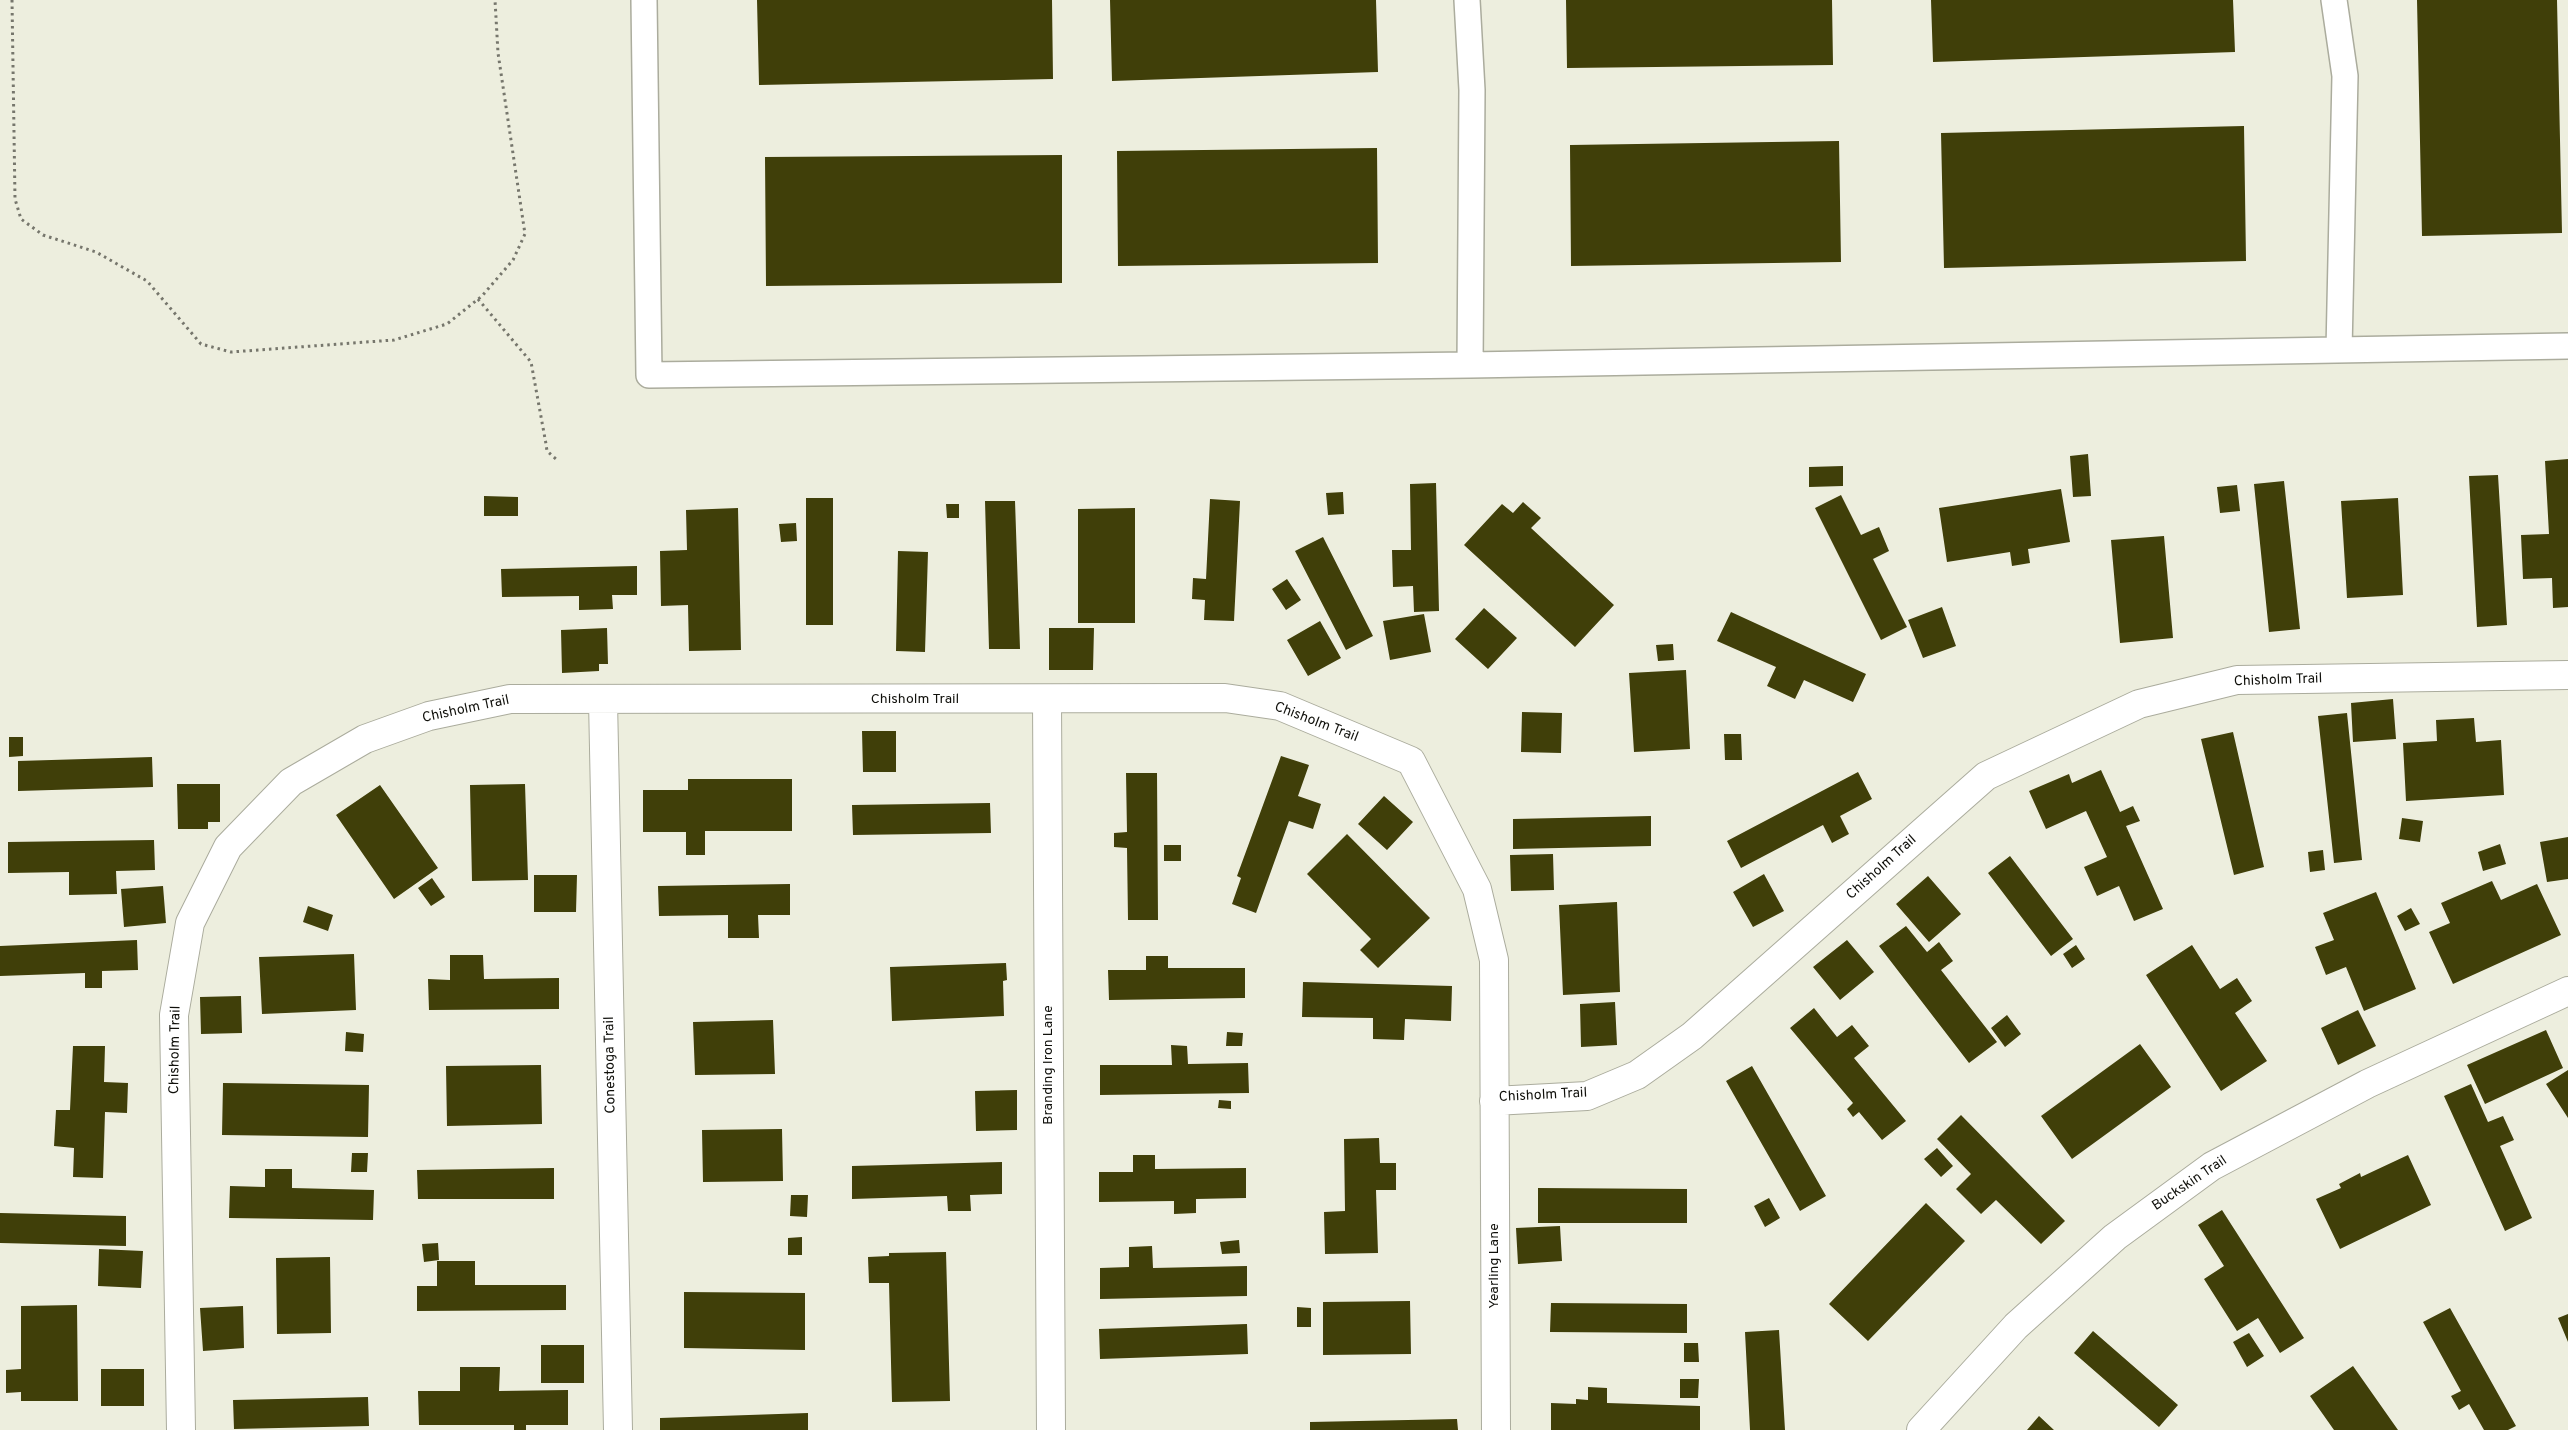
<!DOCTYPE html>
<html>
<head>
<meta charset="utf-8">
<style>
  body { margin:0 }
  canvas { display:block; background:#edeede }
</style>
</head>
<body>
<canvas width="2568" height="1430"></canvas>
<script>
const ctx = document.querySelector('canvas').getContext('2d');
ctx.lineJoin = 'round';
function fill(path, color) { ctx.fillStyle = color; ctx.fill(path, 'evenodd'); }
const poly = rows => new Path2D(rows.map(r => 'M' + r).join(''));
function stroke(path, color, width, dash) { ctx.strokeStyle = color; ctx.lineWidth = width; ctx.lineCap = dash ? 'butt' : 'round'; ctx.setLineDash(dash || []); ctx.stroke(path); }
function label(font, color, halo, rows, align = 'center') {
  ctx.font = font + ' Overpass,sans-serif'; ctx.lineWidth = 5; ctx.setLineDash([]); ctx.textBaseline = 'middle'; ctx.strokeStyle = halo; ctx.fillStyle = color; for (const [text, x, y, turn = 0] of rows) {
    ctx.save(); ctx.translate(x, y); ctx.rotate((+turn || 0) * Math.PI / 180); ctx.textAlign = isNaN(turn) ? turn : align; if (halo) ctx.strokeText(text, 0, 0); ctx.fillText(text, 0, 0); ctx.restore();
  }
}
const building = poly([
  [757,0,1052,0,1053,79,759,85],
  [1110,0,1376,0,1378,72,1112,81],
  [1566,0,1832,0,1833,65,1567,68],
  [1931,0,2233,0,2235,52,1933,62],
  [2417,0,2557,0,2562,233,2422,236],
  [2244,126,2246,261,1944,268,1941,133],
  [1839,141,1841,262,1571,266,1570,145],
  [1377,148,1378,263,1118,266,1117,151],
  [1062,155,1062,283,766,286,765,157],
  [2088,454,2091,496,2073,497,2070,456],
  [2568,459,2568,607,2553,608,2552,578,2523,579,2521,535,2549,534,2545,461],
  [1843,466,1843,486,1809,487,1809,467],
  [2498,475,2507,625,2477,627,2469,476],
  [2284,481,2300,629,2269,632,2254,484],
  [1436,483,1439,611,1414,612,1413,586,1393,587,1392,550,1411,550,1410,484],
  [2237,485,2240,511,2220,513,2217,487],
  [2061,489,2070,542,2028,549,2030,563,2012,566,2010,552,1947,562,1939,508],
  [1343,492,1344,514,1328,515,1326,493],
  [1841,495,1861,535,1879,527,1889,551,1873,559,1907,627,1881,640,1815,508],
  [484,496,518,497,518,516,484,516],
  [806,498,833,498,833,625,806,625],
  [2398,498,2403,595,2347,598,2341,501],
  [1210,499,1240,501,1234,621,1204,620,1205,600,1192,599,1193,578,1206,579],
  [985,501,1015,501,1020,649,989,649],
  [1523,502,1541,518,1531,528,1614,605,1575,647,1464,545,1502,504,1513,513],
  [946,504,959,504,959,518,947,518],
  [738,508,741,650,689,651,688,605,661,606,660,551,687,550,686,510],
  [1135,508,1135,623,1078,623,1078,509],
  [796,523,797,541,781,542,779,524],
  [2164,536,2173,638,2120,643,2111,540],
  [1323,537,1373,636,1346,650,1295,551],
  [898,551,928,552,925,652,896,651],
  [637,566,637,595,612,595,613,609,579,610,579,596,502,597,501,569],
  [1287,579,1301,600,1286,610,1272,589],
  [1942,607,1956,646,1923,658,1908,620],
  [1484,608,1517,638,1488,669,1455,639],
  [1731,612,1866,674,1853,702,1804,680,1795,699,1767,686,1776,667,1717,641],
  [1424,614,1431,652,1390,660,1383,621],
  [1320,621,1341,658,1308,676,1287,640],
  [607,628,608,664,599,664,599,671,562,673,561,630],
  [1049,628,1094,628,1093,670,1049,670],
  [1673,644,1674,660,1658,661,1656,645],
  [1686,670,1690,749,1634,752,1629,673],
  [2393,699,2396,739,2353,742,2351,703],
  [1522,712,1562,713,1561,753,1521,752],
  [2347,713,2362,860,2334,863,2318,716],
  [2474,718,2476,742,2501,740,2504,795,2406,801,2403,743,2437,741,2436,720],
  [862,731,896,731,896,772,863,772],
  [2233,732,2264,867,2234,875,2201,739],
  [1724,734,1741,734,1742,760,1725,760],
  [9,737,23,737,23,756,9,757],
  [1281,756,1309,765,1298,796,1321,804,1313,829,1289,821,1256,913,1232,904,1241,878,1237,876],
  [152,757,153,787,18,791,18,761],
  [2101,770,2120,812,2133,806,2140,821,2126,826,2163,909,2134,921,2119,886,2097,896,2084,867,2107,857,2086,811,2046,829,2029,791,2069,774,2072,783],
  [1858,772,1872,799,1840,816,1849,834,1832,843,1823,825,1741,868,1727,841],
  [1126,773,1157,773,1158,920,1128,920,1127,848,1114,847,1114,833,1127,832],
  [688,779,792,779,792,831,705,831,705,855,686,855,686,832,643,832,643,790,688,790],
  [177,784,220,784,220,822,208,822,208,829,178,829],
  [525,784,528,880,472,881,470,785],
  [380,785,438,868,394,899,336,815],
  [1384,796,1413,822,1387,850,1358,824],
  [990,803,991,833,853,835,852,805],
  [1651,816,1651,846,1513,849,1513,819],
  [2402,818,2423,821,2420,842,2399,839],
  [1347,834,1430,918,1378,968,1360,950,1371,939,1307,874],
  [2568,837,2568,879,2547,882,2540,842],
  [154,840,155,870,116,871,117,894,69,895,69,872,8,873,8,842],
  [2500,844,2506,864,2483,871,2478,852],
  [1164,845,1181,845,1181,861,1164,861],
  [2323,850,2325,870,2310,872,2308,852],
  [1553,854,1554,890,1511,891,1510,855],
  [2010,856,2073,939,2051,956,1988,873],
  [1764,874,1784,911,1753,927,1733,892],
  [534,875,577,875,576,912,534,912],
  [1928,876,1961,914,1929,942,1896,904],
  [432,878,445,897,431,906,418,888],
  [2492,881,2501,900,2537,884,2561,935,2453,984,2429,932,2450,923,2441,903],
  [790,884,790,915,758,915,759,938,728,938,728,915,659,916,658,886],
  [163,886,166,923,124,927,121,889],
  [2376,892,2416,989,2364,1011,2346,967,2326,975,2315,947,2334,940,2323,913],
  [1617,902,1620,992,1563,995,1559,905],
  [308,906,333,915,328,931,303,922],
  [2411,908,2420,924,2405,931,2397,916],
  [1906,926,1927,952,1939,942,1953,961,1941,970,1997,1042,1969,1063,1879,946],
  [137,940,138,970,102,971,102,988,85,988,85,973,0,976,0,946],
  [1847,940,1874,972,1840,1000,1813,967],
  [2076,945,2085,959,2072,968,2063,954],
  [2192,945,2220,989,2237,978,2252,1001,2235,1013,2267,1061,2221,1091,2146,975],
  [354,954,356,1010,262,1014,259,957],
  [450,955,483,955,484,979,559,978,559,1009,429,1010,428,979,450,980],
  [1146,956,1168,956,1168,968,1245,968,1245,998,1109,1000,1108,970,1146,970],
  [1006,963,1007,980,1003,981,1004,1016,892,1021,890,967],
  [1303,982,1452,986,1451,1021,1405,1019,1404,1040,1373,1039,1373,1018,1302,1017],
  [241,996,242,1033,201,1034,200,997],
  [1615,1002,1617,1045,1581,1047,1580,1004],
  [1814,1008,1837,1037,1852,1025,1869,1046,1854,1058,1906,1121,1882,1140,1859,1112,1853,1117,1847,1109,1853,1103,1790,1028],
  [2358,1010,2376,1046,2338,1065,2321,1028],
  [2007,1015,2021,1034,2005,1047,1991,1028],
  [773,1020,775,1074,695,1075,693,1022],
  [2546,1030,2563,1068,2485,1104,2467,1065],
  [346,1032,364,1034,363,1052,345,1051],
  [1227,1032,1243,1033,1242,1046,1226,1046],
  [2140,1044,2171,1087,2072,1159,2041,1116],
  [1171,1045,1187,1046,1188,1064,1248,1063,1249,1093,1100,1095,1100,1065,1172,1065],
  [73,1046,105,1046,104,1082,128,1083,127,1113,105,1112,103,1178,73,1177,74,1148,54,1146,56,1110,70,1110],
  [541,1065,542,1124,447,1126,446,1066],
  [1752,1066,1826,1196,1800,1211,1726,1081],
  [2568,1070,2568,1118,2546,1084],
  [223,1083,369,1085,368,1137,222,1135],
  [2471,1084,2488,1122,2503,1116,2514,1140,2500,1146,2532,1218,2505,1231,2444,1096],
  [1017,1090,1017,1130,976,1131,975,1091],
  [1219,1100,1231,1101,1231,1109,1218,1108],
  [1961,1115,2065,1221,2041,1244,1996,1200,1981,1214,1956,1189,1971,1174,1937,1139],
  [782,1129,783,1181,703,1182,702,1130],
  [1379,1138,1380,1163,1396,1163,1396,1190,1376,1190,1378,1253,1325,1254,1324,1212,1345,1211,1344,1139],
  [1937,1148,1953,1166,1941,1177,1924,1159],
  [352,1153,368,1153,367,1172,351,1172],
  [1133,1155,1155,1155,1155,1169,1246,1168,1246,1198,1196,1199,1196,1213,1174,1214,1174,1201,1099,1202,1099,1172,1133,1172],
  [2408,1155,2431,1205,2340,1249,2316,1199,2341,1188,2339,1184,2360,1173,2361,1177],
  [1002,1162,1002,1194,970,1195,971,1211,948,1211,947,1196,852,1199,852,1166],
  [554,1168,554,1199,418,1199,417,1170],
  [265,1169,292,1169,292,1188,374,1190,373,1220,229,1218,230,1186,265,1187],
  [1538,1188,1687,1189,1687,1223,1538,1223],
  [791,1195,808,1195,807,1217,790,1216],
  [1769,1198,1780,1218,1765,1227,1754,1206],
  [1926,1203,1965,1241,1868,1341,1829,1304],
  [2222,1210,2304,1338,2280,1353,2258,1318,2237,1331,2204,1279,2224,1266,2198,1225],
  [0,1213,126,1216,126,1246,0,1243],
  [1560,1226,1562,1261,1518,1264,1516,1228],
  [802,1237,802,1255,788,1255,788,1238],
  [1239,1240,1240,1253,1222,1254,1220,1242],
  [438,1243,439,1260,424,1262,422,1244],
  [1152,1246,1153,1268,1247,1266,1247,1296,1100,1299,1100,1268,1129,1267,1129,1247],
  [99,1249,143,1251,141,1288,98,1286],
  [946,1252,950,1401,892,1402,889,1283,869,1283,868,1257,889,1256,889,1253],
  [330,1257,331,1333,277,1334,276,1258],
  [437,1261,475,1261,475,1285,566,1285,566,1310,417,1311,417,1286,437,1286],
  [684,1292,805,1293,805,1350,684,1348],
  [1410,1301,1411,1354,1323,1355,1323,1302],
  [1551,1303,1687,1304,1687,1333,1550,1332],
  [77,1305,78,1401,21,1401,21,1392,6,1393,6,1370,21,1369,21,1306],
  [243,1306,244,1348,203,1351,200,1308],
  [1297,1307,1311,1308,1311,1327,1297,1327],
  [2450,1308,2516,1426,2508,1430,2484,1430,2469,1404,2459,1410,2451,1396,2461,1391,2423,1322],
  [2568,1314,2568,1342,2558,1318],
  [1247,1324,1248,1354,1100,1359,1099,1329],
  [1779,1330,1785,1430,1750,1430,1745,1332],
  [2093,1331,2178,1405,2159,1427,2074,1353],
  [2249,1333,2264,1356,2247,1367,2233,1342],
  [1684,1343,1698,1343,1699,1362,1684,1362],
  [541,1345,584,1345,584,1383,541,1383],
  [2353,1366,2398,1430,2334,1430,2310,1396],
  [460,1367,500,1367,499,1391,568,1390,568,1425,526,1425,526,1430,514,1430,514,1425,419,1425,418,1391,460,1391],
  [101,1369,144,1369,144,1406,101,1406],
  [1680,1379,1699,1379,1698,1398,1680,1398],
  [1588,1387,1607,1388,1607,1403,1700,1406,1700,1430,1551,1430,1551,1403,1576,1404,1576,1399,1588,1400],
  [368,1397,369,1426,234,1429,233,1400],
  [808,1413,808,1430,660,1430,660,1418],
  [2039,1416,2054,1430,2027,1430],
  [1457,1419,1458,1430,1310,1430,1310,1422]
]);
const path = poly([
  [12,0,15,199,21,219,43,235,96,252,147,281,201,344,231,352,394,340,447,324,482,296,513,260,525,234,498,53,495,0],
  [478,299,531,362,546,444,547,451,556,459]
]);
const lane = poly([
  [644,0,649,375,1470,365,2568,346],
  [1467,0,1472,90,1470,365],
  [2334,0,2345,76,2339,350]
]);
const street = poly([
  [603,700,618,1430],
  [1047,700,1051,1430],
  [1494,1101,1587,1096,1637,1075,1692,1036,1986,776,2139,704,2237,680,2568,675],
  [181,1430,174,1015,190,923,228,847,291,782,365,739,429,716,510,699,1225,698,1280,706,1411,761,1477,889,1494,960,1496,1430],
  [1921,1430,2016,1326,2115,1237,2212,1166,2367,1084,2568,991]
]);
const streetNames = [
  ["Chisholm Trail",2278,681,-2],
  ["Chisholm Trail",915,700],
  ["Chisholm Trail",466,710,-12],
  ["Chisholm Trail",1316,723,21],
  ["Chisholm Trail",1882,868,-42],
  ["Chisholm Trail",176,1050,-89],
  ["Conestoga Trail",611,1065,-91],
  ["Branding Iron Lane",1049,1065,-90],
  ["Chisholm Trail",1543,1096,-3],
  ["Buckskin Trail",2190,1184,-34],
  ["Yearling Lane",1495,1266,-90]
];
fill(building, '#403f09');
stroke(lane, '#abac9d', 28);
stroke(street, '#abac9d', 30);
stroke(path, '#76766c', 3, [2.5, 4]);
stroke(lane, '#fff', 25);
stroke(street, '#fff', 28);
label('14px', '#10100b', '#fff', streetNames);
</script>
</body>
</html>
